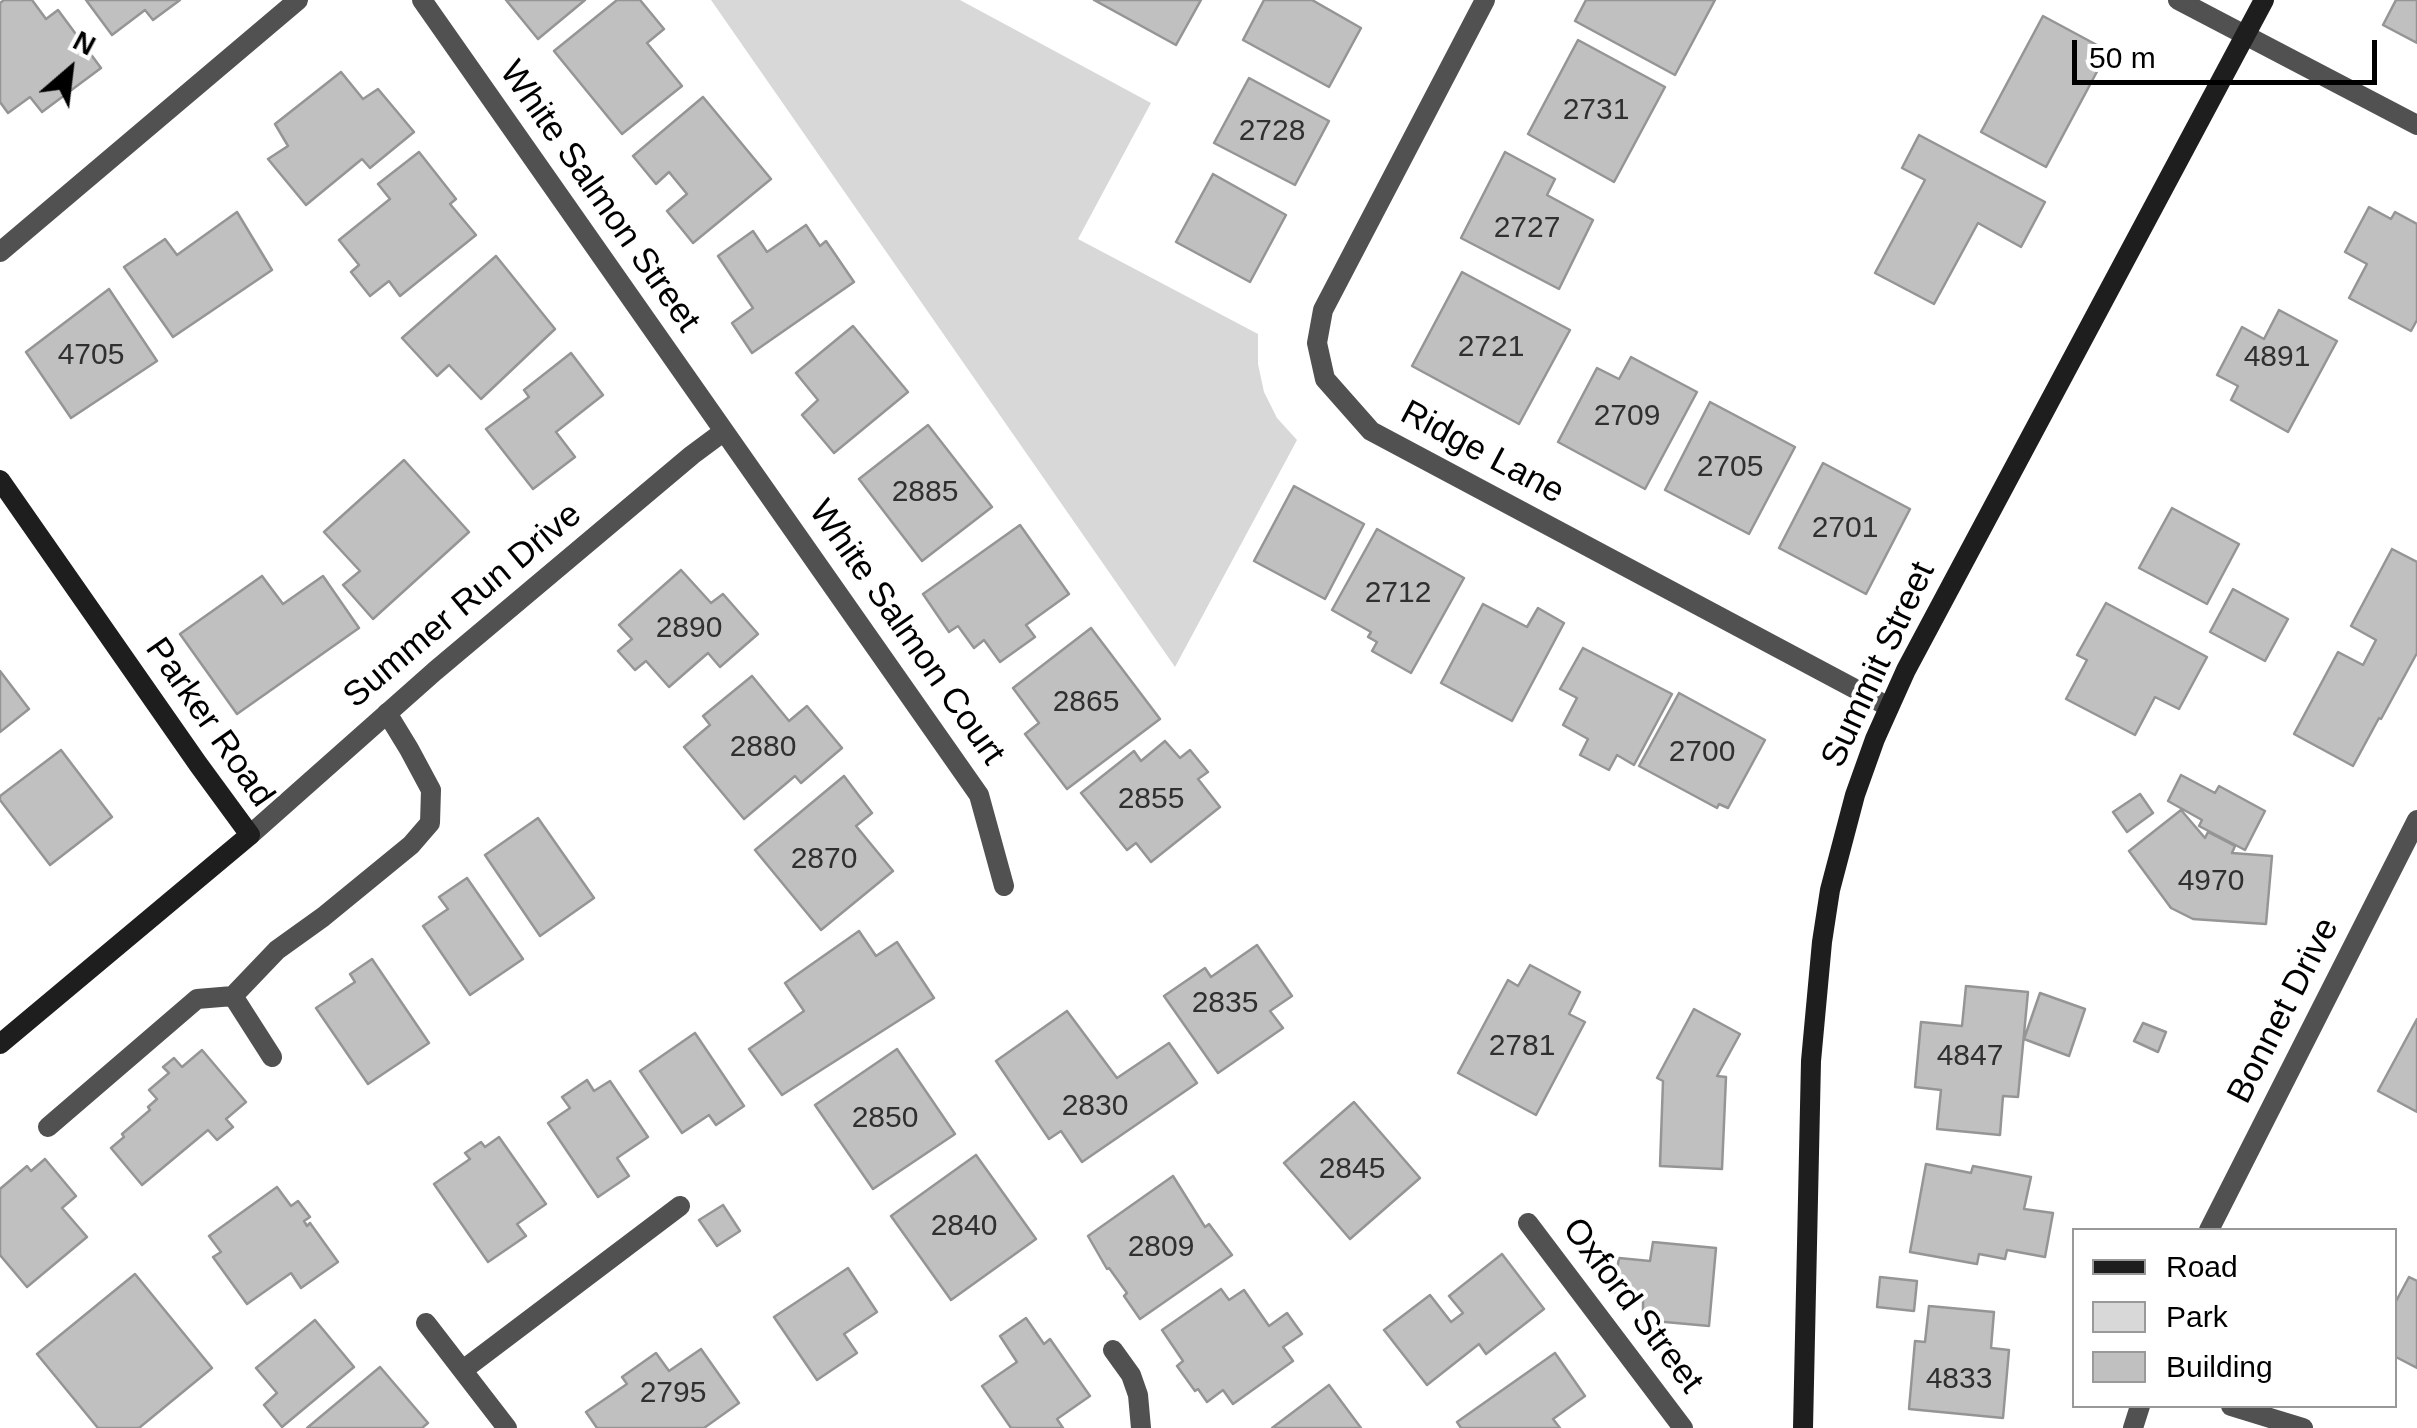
<!DOCTYPE html>
<html>
<head>
<meta charset="utf-8">
<style>
  body { margin:0 }
  #map { position:relative; width:2417px; height:1428px; overflow:hidden; background:#fff; font-family:Helvetica,sans-serif }
  canvas { display:block }
  .legend { position:absolute; left:2072px; top:1228px; width:325px; height:180px; box-sizing:border-box; background:#fff; border:2px solid #999; margin:0; padding:12px 18px; list-style:none; font-size:30px; color:#000 }
  .legend li { display:flex; align-items:center; gap:20px; height:50px }
  .legend b { width:50px; border:2px solid #999 }
  .north { position:absolute; left:20px; top:20px; width:100px; height:100px; -webkit-text-stroke:8px #fff; paint-order:stroke; rotate:28deg; font-size:28px; font-weight:700; line-height:40px; text-align:center; color:#000 }
  .north::after { content:''; display:block; margin:auto; width:35px; height:45px; background:#000; clip-path:polygon(50% 0,100% 100%,50% 72%,0 100%) }
  .scale { position:absolute; left:2072px; top:40px; width:305px; height:45px; box-sizing:border-box; border:5px solid #000; border-top:0; padding-left:12px; font-size:30px; line-height:35px; white-space:nowrap; color:#000; -webkit-text-stroke:8px #fff; paint-order:stroke }
</style>
</head>
<body>
<div id="map">
<canvas width="2417" height="1428"></canvas>
<ul class="legend">
<li><b style="height:12px;background:#1e1e1e"></b>Road</li>
<li><b style="height:28px;background:#d8d8d8"></b>Park</li>
<li><b style="height:28px;background:#c0c0c0"></b>Building</li>
</ul>
<div class="north">N</div>
<div class="scale">50 m</div>
</div>
<script>
const ctx = document.querySelector('canvas').getContext('2d');
ctx.lineJoin = 'round';
function fill(path, color) { ctx.fillStyle = color; ctx.fill(path, 'evenodd'); }
const poly = rows => new Path2D(rows.map(r => 'M' + r).join(''));
function stroke(path, color, width, dash) { ctx.strokeStyle = color; ctx.lineWidth = width; ctx.lineCap = dash ? 'butt' : 'round'; ctx.setLineDash(dash || []); ctx.stroke(path); }
function label(font, color, halo, rows, align = 'center') {
  ctx.font = font + ' Helvetica,sans-serif'; ctx.lineWidth = 8; ctx.setLineDash([]); ctx.textBaseline = 'middle'; ctx.strokeStyle = halo; ctx.fillStyle = color; for (const [text, x, y, turn = 0] of rows) {
    ctx.save(); ctx.translate(x, y); ctx.rotate((+turn || 0) * Math.PI / 180); ctx.textAlign = isNaN(turn) ? turn : align; if (halo) ctx.strokeText(text, 0, 0); ctx.fillText(text, 0, 0); ctx.restore();
  }
}
const green = poly([
  [711,0,960,0,1151,103,1078,239,1258,334,1258,364,1264,392,1277,418,1297,440,1175,667]
]);
const building = poly([
  [4,0,32,0,46,19,58,10,101,68,42,112,30,97,8,113,0,102,0,3,4,0],
  [86,0,180,0,153,20,145,10,112,35,86,0],
  [506,0,585,0,538,39,506,0],
  [617,0,640,0,664,29,647,43,682,86,622,134,554,51,617,0],
  [1094,0,1201,0,1176,45,1094,0],
  [1264,0,1312,0,1361,28,1329,87,1243,40,1264,0],
  [1586,0,1715,0,1675,75,1575,21,1586,0],
  [2396,0,2417,0,2417,43,2383,25,2396,0],
  [2043,16,2108,51,2046,167,1981,132,2043,16],
  [1578,40,1665,87,1614,182,1528,134,1578,40],
  [341,72,363,99,378,89,414,132,370,168,362,159,306,205,268,159,288,146,275,124,341,72],
  [1249,78,1329,121,1295,185,1214,143,1249,78],
  [703,97,771,179,693,243,667,211,687,194,669,172,656,184,633,156,703,97],
  [1919,135,2045,202,2021,247,1978,223,1934,304,1875,273,1925,180,1902,168,1919,135],
  [419,152,456,199,450,204,476,235,400,296,389,281,370,296,351,272,359,265,339,240,390,199,378,184,419,152],
  [1505,152,1555,179,1547,195,1593,220,1559,289,1461,238,1505,152],
  [1213,174,1286,215,1250,282,1176,242,1213,174],
  [2369,207,2391,219,2395,212,2417,224,2417,320,2411,331,2349,298,2367,264,2345,252,2369,207],
  [237,212,272,270,173,337,124,267,165,239,177,255,237,212],
  [806,225,820,246,826,241,854,282,752,353,732,323,753,308,718,256,753,231,767,252,806,225],
  [496,256,555,329,481,399,449,365,437,376,402,338,496,256],
  [1462,272,1570,330,1519,424,1412,366,1462,272],
  [109,289,157,361,71,418,26,352,109,289],
  [2279,310,2337,341,2288,432,2231,400,2238,386,2217,375,2242,327,2264,339,2279,310],
  [853,326,908,392,834,453,802,415,818,400,796,373,853,326],
  [571,353,603,395,556,432,575,457,533,489,486,429,529,397,524,390,571,353],
  [1631,357,1697,392,1645,489,1558,442,1597,368,1619,379,1631,357],
  [1710,402,1795,447,1749,534,1665,490,1710,402],
  [928,425,992,507,922,561,859,479,928,425],
  [404,460,469,532,373,619,343,585,360,571,324,532,404,460],
  [1823,463,1910,509,1866,594,1779,548,1823,463],
  [1294,486,1364,524,1325,599,1254,561,1294,486],
  [2172,508,2239,544,2207,604,2139,568,2172,508],
  [1020,525,1069,594,1026,625,1035,637,1000,662,984,640,974,648,958,626,949,632,923,594,1020,525],
  [1377,529,1464,578,1411,673,1372,651,1377,642,1368,637,1371,632,1332,610,1377,529],
  [2392,549,2417,562,2417,653,2381,719,2379,718,2353,766,2294,734,2338,652,2363,665,2376,640,2351,626,2392,549],
  [681,570,711,603,723,594,758,634,720,667,708,653,669,687,646,661,635,670,618,651,632,639,619,625,681,570],
  [262,576,283,604,323,576,359,628,237,714,180,634,262,576],
  [2233,589,2288,619,2265,661,2210,632,2233,589],
  [2106,603,2207,657,2179,709,2155,697,2135,735,2066,699,2087,660,2077,655,2106,603],
  [1483,604,1527,627,1538,608,1564,623,1512,721,1441,683,1483,604],
  [1091,628,1160,719,1067,789,1025,734,1039,723,1013,688,1091,628],
  [1583,648,1672,694,1634,765,1617,755,1609,770,1580,755,1588,739,1563,725,1577,698,1560,689,1583,648],
  [0,671,29,709,0,732,0,671],
  [752,676,789,721,807,706,842,748,801,783,795,776,744,819,684,747,710,725,703,716,752,676],
  [1679,693,1765,740,1728,808,1719,804,1717,808,1639,766,1679,693],
  [1165,741,1180,758,1190,750,1208,772,1198,779,1220,807,1151,862,1136,843,1127,850,1081,793,1134,751,1141,761,1165,741],
  [61,750,112,817,50,865,0,800,0,796,61,750],
  [2181,775,2215,793,2219,786,2265,811,2245,850,2199,826,2202,820,2168,801,2181,775],
  [844,776,872,813,856,826,893,871,821,930,755,850,844,776],
  [2140,794,2153,813,2127,832,2113,812,2140,794],
  [2181,810,2205,838,2208,832,2235,846,2232,853,2272,856,2266,924,2193,919,2171,908,2129,851,2181,810],
  [538,818,594,898,540,936,485,855,538,818],
  [467,878,523,959,470,995,423,926,448,909,439,897,467,878],
  [859,931,876,956,897,942,934,998,782,1095,749,1049,804,1011,785,983,859,931],
  [1257,945,1292,996,1270,1011,1283,1028,1218,1073,1164,996,1205,968,1211,977,1257,945],
  [372,959,429,1043,368,1084,316,1008,355,982,350,974,372,959],
  [1530,965,1580,992,1569,1014,1585,1022,1536,1115,1458,1073,1508,980,1518,986,1530,965],
  [1966,986,2028,992,2018,1097,2003,1096,2000,1135,1937,1129,1941,1090,1915,1087,1921,1022,1962,1026,1966,986],
  [2040,993,2085,1009,2069,1056,2024,1039,2040,993],
  [1694,1009,1740,1034,1717,1076,1726,1077,1722,1169,1660,1166,1663,1081,1657,1078,1694,1009],
  [1067,1011,1117,1078,1169,1043,1197,1083,1082,1162,1061,1131,1049,1139,996,1061,1067,1011],
  [2417,1019,2417,1112,2378,1091,2417,1019],
  [2143,1023,2166,1032,2158,1052,2134,1041,2143,1023],
  [695,1033,744,1106,716,1125,709,1115,682,1133,640,1071,695,1033],
  [897,1049,955,1134,873,1189,815,1105,897,1049],
  [202,1050,246,1102,226,1119,233,1127,217,1140,208,1130,142,1185,111,1148,124,1137,122,1134,150,1110,148,1107,157,1099,149,1090,169,1073,163,1067,174,1058,182,1067,202,1050],
  [587,1080,594,1091,610,1081,648,1137,617,1158,629,1176,598,1197,548,1123,570,1108,562,1097,587,1080],
  [1354,1102,1420,1178,1350,1239,1284,1163,1354,1102],
  [499,1137,546,1204,517,1224,526,1236,488,1262,434,1184,470,1159,465,1153,481,1142,485,1147,499,1137],
  [976,1155,1036,1239,951,1300,891,1216,976,1155],
  [45,1159,76,1196,62,1208,87,1237,27,1287,0,1255,0,1189,27,1166,31,1171,45,1159],
  [1926,1164,1971,1173,1973,1166,2031,1177,2024,1209,2053,1213,2045,1257,2007,1250,2005,1259,1979,1254,1977,1264,1910,1252,1926,1164],
  [1173,1176,1205,1227,1209,1224,1232,1255,1140,1319,1124,1296,1127,1293,1109,1268,1107,1269,1088,1236,1173,1176],
  [277,1187,291,1206,298,1201,310,1217,304,1221,307,1226,310,1223,338,1262,301,1288,291,1273,247,1304,213,1257,221,1252,209,1236,277,1187],
  [723,1205,740,1231,717,1246,699,1220,723,1205],
  [1653,1242,1716,1248,1709,1326,1643,1320,1643,1297,1613,1292,1619,1258,1650,1261,1653,1242],
  [1502,1254,1544,1309,1486,1354,1479,1344,1427,1385,1384,1330,1430,1295,1451,1322,1463,1313,1449,1296,1502,1254],
  [848,1268,877,1312,844,1334,857,1353,817,1380,774,1317,848,1268],
  [135,1274,212,1368,139,1428,98,1428,37,1354,135,1274],
  [1880,1277,1917,1281,1914,1311,1877,1307,1880,1277],
  [2409,1277,2417,1281,2417,1368,2394,1356,2394,1305,2409,1277],
  [1221,1289,1229,1300,1244,1290,1269,1326,1287,1313,1302,1334,1283,1347,1293,1361,1233,1404,1223,1390,1207,1402,1198,1389,1195,1391,1177,1366,1183,1361,1162,1330,1221,1289],
  [1929,1306,1994,1312,1991,1348,2009,1350,2003,1418,1909,1409,1915,1341,1925,1342,1929,1306],
  [1026,1318,1044,1344,1050,1339,1090,1396,1057,1419,1063,1428,1011,1428,982,1386,1017,1362,1000,1336,1026,1318],
  [315,1320,354,1367,282,1427,264,1405,277,1393,256,1368,315,1320],
  [701,1349,739,1403,704,1428,597,1428,586,1412,627,1384,622,1377,656,1353,669,1371,701,1349],
  [1555,1353,1585,1396,1553,1419,1560,1428,1461,1428,1457,1422,1555,1353],
  [380,1367,428,1423,422,1428,307,1428,380,1367],
  [1329,1385,1361,1428,1272,1428,1329,1385]
]);
const lane = poly([
  [2178,0,2245,35],
  [272,1057,233,996,277,950,323,917,411,845,430,823,431,790,409,749,387,713],
  [48,1127,197,999,233,996],
  [1113,1350,1131,1375,1138,1395,1141,1428],
  [463,1370,680,1206]
]);
const street = poly([
  [422,0,979,795,1004,886],
  [1485,0,1323,310,1317,343,1325,379,1371,431,1889,707],
  [2245,35,2417,125],
  [0,252,298,0],
  [250,835,435,671,692,455,723,432],
  [1528,1223,1683,1428],
  [2209,1230,2417,820],
  [426,1323,507,1428],
  [2231,1406,2303,1428],
  [2133,1428,2140,1406]
]);
const secondary = poly([
  [0,480,198,764,250,835,0,1044],
  [1803,1428,1811,1061,1822,942,1830,890,1855,795,1875,739,1906,670,2264,0]
]);
const numberNames = [
  ["2731",1596,111],
  ["2728",1272,132],
  ["2727",1527,229],
  ["2721",1491,348],
  ["4705",91,356],
  ["4891",2277,358],
  ["2709",1627,417],
  ["2705",1730,468],
  ["2885",925,493],
  ["2701",1845,529],
  ["2712",1398,594],
  ["2890",689,629],
  ["2865",1086,703],
  ["2880",763,748],
  ["2700",1702,753],
  ["2855",1151,800],
  ["2870",824,860],
  ["4970",2211,882],
  ["2835",1225,1004],
  ["2781",1522,1047],
  ["4847",1970,1057],
  ["2830",1095,1107],
  ["2850",885,1119],
  ["2845",1352,1170],
  ["2840",964,1227],
  ["2809",1161,1248],
  ["4833",1959,1380],
  ["2795",673,1394]
];
const streetNames = [
  ["White Salmon Street",599,197,55],
  ["Ridge Lane",1482,453,28],
  ["Summer Run Drive",463,606,-40],
  ["White Salmon Court",906,633,55],
  ["Summit Street",1879,665,-65],
  ["Parker Road",209,723,55],
  ["Bonnet Drive",2284,1011,-63],
  ["Oxford Street",1632,1306,53]
];
fill(green, '#d8d8d8');
fill(building, '#c0c0c0');
stroke(building, '#959595', 2.5);
stroke(lane, '#515151', 20);
stroke(street, '#515151', 20);
stroke(secondary, '#1e1e1e', 20);
label('30px', '#303030', null, numberNames);
label('35px', '#000', '#fff', streetNames);
</script>
</body>
</html>
